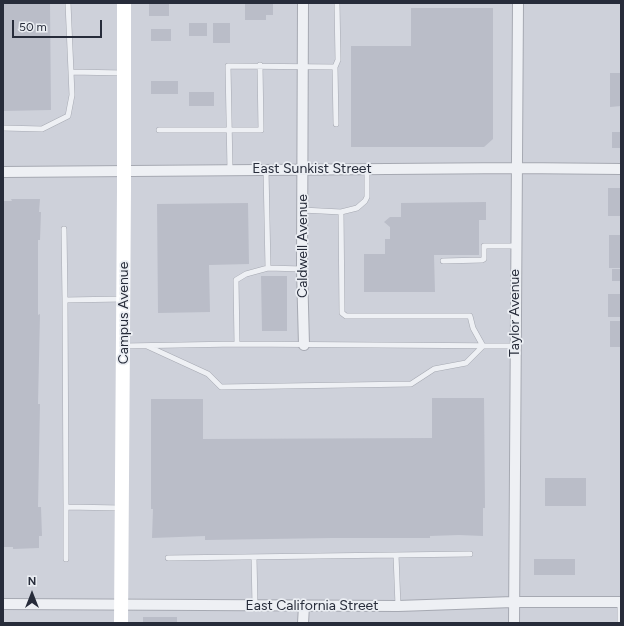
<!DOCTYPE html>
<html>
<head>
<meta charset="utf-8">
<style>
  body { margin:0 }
  #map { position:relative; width:624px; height:626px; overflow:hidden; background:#dcdfe5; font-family:Figtree,sans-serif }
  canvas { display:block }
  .frame { position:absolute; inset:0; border:4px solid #272c3a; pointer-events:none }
  .north { position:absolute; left:12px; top:574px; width:40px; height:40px; -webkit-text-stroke:3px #ebeef3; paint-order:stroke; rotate:0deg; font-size:11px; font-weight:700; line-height:16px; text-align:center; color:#272c3a }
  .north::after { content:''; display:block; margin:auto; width:14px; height:18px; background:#272c3a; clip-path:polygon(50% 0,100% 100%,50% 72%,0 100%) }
  .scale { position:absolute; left:12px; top:20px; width:90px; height:18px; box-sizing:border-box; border:2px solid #272c3a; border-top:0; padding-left:5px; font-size:12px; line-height:14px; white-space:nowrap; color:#272c3a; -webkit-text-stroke:3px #ebeef3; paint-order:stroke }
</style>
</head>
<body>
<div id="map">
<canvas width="624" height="626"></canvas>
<div class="frame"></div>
<div class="north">N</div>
<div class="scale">50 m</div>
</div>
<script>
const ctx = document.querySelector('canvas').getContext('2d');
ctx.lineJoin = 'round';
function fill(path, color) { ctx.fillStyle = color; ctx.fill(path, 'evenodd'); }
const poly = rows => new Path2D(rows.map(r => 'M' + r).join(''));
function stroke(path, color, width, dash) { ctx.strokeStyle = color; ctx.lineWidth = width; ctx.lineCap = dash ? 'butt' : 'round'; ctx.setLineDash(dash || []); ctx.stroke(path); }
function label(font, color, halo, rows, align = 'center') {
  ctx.font = font + ' Figtree,sans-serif'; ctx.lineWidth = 3.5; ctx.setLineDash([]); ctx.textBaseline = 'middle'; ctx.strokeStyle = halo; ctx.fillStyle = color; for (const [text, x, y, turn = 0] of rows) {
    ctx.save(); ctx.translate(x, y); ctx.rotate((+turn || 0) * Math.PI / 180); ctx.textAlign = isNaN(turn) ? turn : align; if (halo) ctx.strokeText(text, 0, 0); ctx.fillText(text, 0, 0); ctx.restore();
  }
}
const built = poly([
  [3,3,621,3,621,623,3,623]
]);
const building = poly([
  [3,3,50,3,51,110,3,111],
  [149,3,169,3,169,16,149,16],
  [245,3,273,3,273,15,266,15,266,20,245,20],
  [411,8,493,8,493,139,484,147,351,147,351,46,411,46],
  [189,23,207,23,207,36,189,36],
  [213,23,230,23,230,43,213,43],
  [151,29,171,29,171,41,151,41],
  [610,73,621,73,621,106,610,107],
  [151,81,178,81,178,94,151,94],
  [189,92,214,92,214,106,189,106],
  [612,132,621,132,621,148,612,148],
  [608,188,621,188,621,216,608,216],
  [11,199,40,199,39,212,41,212,40,240,38,240,38,315,40,314,38,404,40,404,38,507,41,507,42,536,39,536,39,548,13,549,13,547,3,547,3,201,12,201],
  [486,202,486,220,479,220,479,255,434,255,435,292,364,292,364,254,385,254,385,239,390,239,390,227,384,222,390,217,401,217,401,203],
  [248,203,249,264,209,265,210,312,158,313,157,204],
  [609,235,621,235,621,268,609,268],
  [612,269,621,269,621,281,612,281],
  [261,276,287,276,287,331,262,331],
  [608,294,621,294,621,317,608,317],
  [610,321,621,321,621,347,610,347],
  [432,398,484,398,485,508,483,508,483,536,459,535,430,536,430,538,332,538,205,540,205,536,152,538,153,509,151,509,151,399,203,399,203,439,432,438],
  [545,478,586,478,586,506,545,506],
  [534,559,575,559,575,575,534,575],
  [143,617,177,617,177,623,143,623]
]);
const lane = poly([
  [335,67,336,124],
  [71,72,124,73],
  [3,128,42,129,68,116,72,95,68,3],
  [159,130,261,130,260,65],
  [230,170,228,66,335,67,338,60,337,3],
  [266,170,268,268],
  [302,210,341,212,357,208,365,201,367,197,367,169],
  [64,229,65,300],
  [443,261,482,260,484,259,484,246,516,246],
  [237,344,236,280,246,274,268,268,302,269],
  [124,346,237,344,515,346],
  [147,346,208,374,221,387,411,384,434,369,466,363,483,346,473,328,470,316,346,316,342,313,341,212],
  [66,507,66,559],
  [121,508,66,507,65,300,123,299],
  [396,555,398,606],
  [254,557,255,606],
  [168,558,470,554],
  [620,623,620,602]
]);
const street = poly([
  [303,3,302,269,304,345],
  [3,172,516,168,621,169],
  [3,604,398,606,513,602,621,602],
  [303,623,304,606],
  [514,623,518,3]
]);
const secondary = poly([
  [121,623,124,190,124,3]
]);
const streetNames = [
  ["East Sunkist Street",312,169],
  ["Caldwell Avenue",303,246,-90],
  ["Campus Avenue",124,313,-90],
  ["Taylor Avenue",515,313,-90],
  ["East California Street",312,606]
];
fill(built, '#ced1da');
fill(building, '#babdc8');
stroke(lane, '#a6a9b2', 6);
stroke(street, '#a6a9b2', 12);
stroke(lane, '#eef0f4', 5);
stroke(street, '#eef0f4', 10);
stroke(secondary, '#fff', 14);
label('14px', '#272c3a', '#ebeef3', streetNames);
</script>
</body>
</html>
